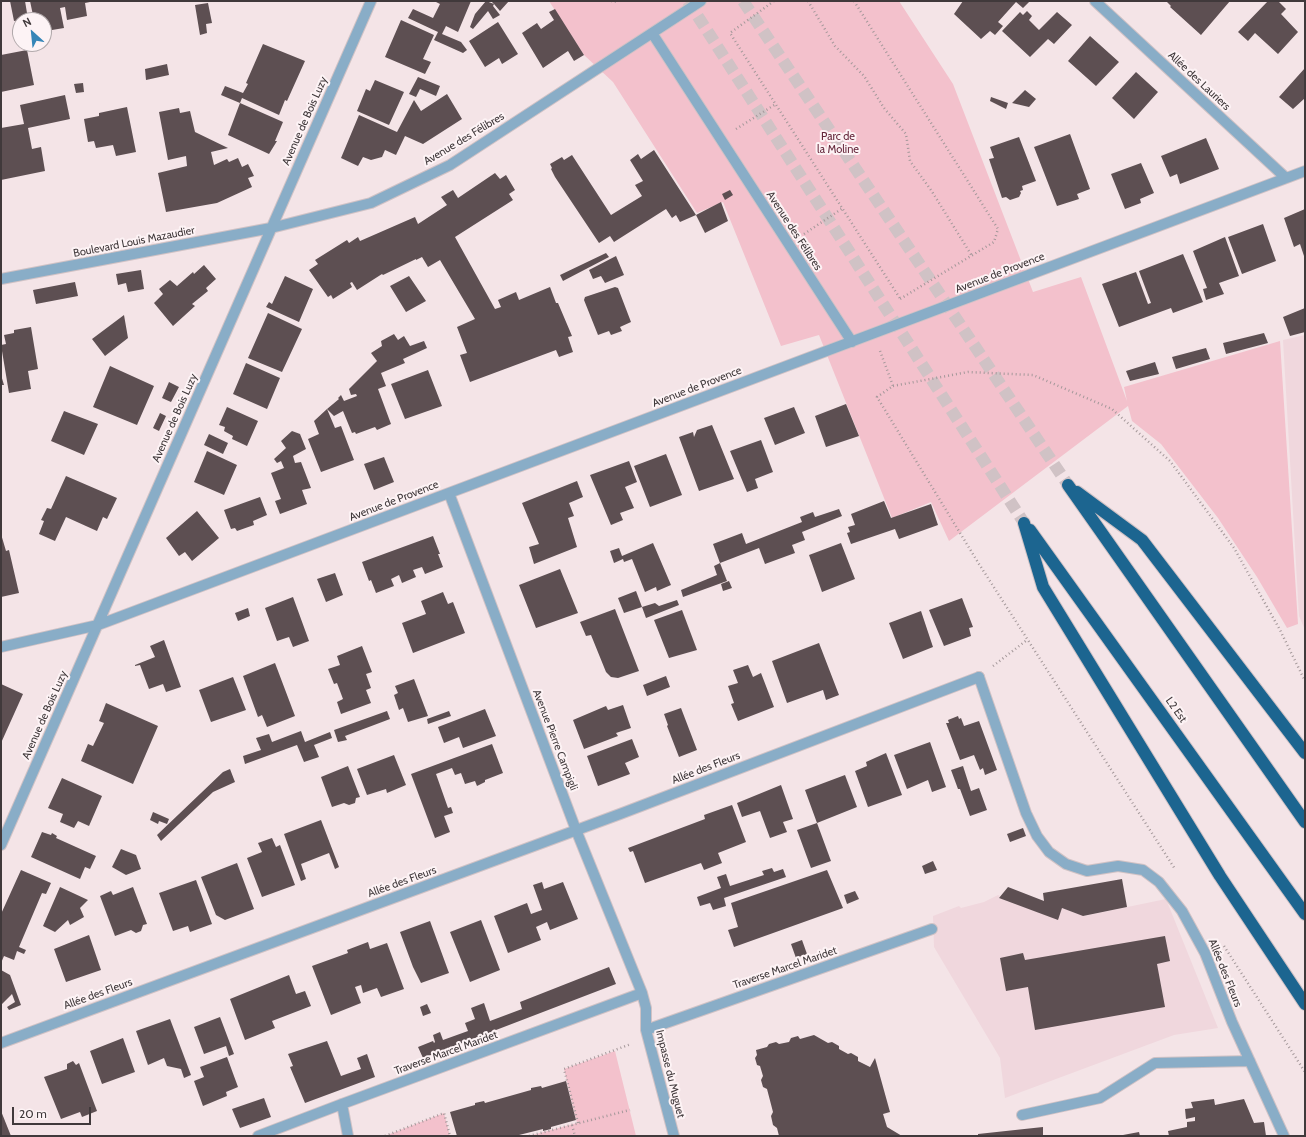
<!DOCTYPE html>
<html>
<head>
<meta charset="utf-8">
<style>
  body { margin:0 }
  #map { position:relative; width:1306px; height:1137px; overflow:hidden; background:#f4e4e7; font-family:Cabin,sans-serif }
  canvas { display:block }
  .frame { position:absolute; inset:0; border:2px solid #40393b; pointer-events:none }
  .north { position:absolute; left:12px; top:12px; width:40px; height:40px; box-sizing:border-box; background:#fdf3f5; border:1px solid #b1a9ab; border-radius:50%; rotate:333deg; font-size:11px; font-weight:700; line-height:16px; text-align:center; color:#40393b }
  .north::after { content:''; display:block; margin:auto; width:14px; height:18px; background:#3686b8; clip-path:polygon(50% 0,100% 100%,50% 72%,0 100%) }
  .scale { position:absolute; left:12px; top:1107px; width:79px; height:18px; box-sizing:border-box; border:2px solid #40393b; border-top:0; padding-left:5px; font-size:12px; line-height:14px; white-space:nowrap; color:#40393b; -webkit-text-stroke:3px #fdf3f5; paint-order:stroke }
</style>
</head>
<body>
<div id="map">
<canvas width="1306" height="1137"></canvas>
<div class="frame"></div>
<div class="north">N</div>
<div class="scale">20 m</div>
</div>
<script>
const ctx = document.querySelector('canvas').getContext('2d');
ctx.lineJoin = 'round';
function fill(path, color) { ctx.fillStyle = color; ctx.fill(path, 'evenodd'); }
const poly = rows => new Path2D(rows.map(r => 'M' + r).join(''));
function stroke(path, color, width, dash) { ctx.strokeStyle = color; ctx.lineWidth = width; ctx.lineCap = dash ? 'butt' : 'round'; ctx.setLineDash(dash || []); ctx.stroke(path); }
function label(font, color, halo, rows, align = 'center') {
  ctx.font = font + ' Cabin,sans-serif'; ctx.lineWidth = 4; ctx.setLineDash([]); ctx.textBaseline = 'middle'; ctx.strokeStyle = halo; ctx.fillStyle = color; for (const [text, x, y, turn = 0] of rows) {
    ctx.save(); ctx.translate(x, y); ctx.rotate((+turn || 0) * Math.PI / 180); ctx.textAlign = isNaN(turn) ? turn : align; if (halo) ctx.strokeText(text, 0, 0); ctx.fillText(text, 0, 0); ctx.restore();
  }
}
const built = poly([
  [1305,335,1305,630,1299,616,1283,340],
  [998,895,1000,896,999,898,1057,919,1062,908,1084,916,1166,899,1218,1028,1174,1035,1005,1098,1000,1058,934,947,933,916,959,906,961,908,984,902]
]);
const green = poly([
  [549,1,899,1,953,84,1033,292,1081,277,1127,401,1124,387,1280,341,1298,624,1287,628,1257,577,1218,518,1161,444,1132,421,1128,406,949,541,931,502,892,518,819,335,781,346,723,202,697,213,613,82,584,55],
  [615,1051,636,1136,529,1136,577,1123,564,1069],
  [444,1113,450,1136,385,1136]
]);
const building = poly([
  [10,1,25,1,28,19,14,21],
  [30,1,90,1,90,2,85,3,87,16,67,20,65,7,60,8,64,28,46,31,44,28,44,20,34,20],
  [434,1,471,1,458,32,446,26,442,34,461,42,467,50,463,53,434,40,438,32,408,18,413,9,433,18,440,4],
  [486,1,494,4,491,1,509,1,500,11,494,4,493,6,500,15,493,19,488,11,473,29,470,27,475,14],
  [963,1,1030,1,1023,8,1016,2,998,22,1003,26,995,35,990,31,981,39,954,14],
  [1168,1,1230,1,1201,35,1170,7,1171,6,1167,2],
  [1268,1,1278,1,1286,9,1281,14,1298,32,1278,54,1255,33,1248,41,1238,32],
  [208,3,212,23,206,24,207,33,200,35,195,5],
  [555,9,584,55,574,61,568,51,543,68,522,33,537,23,541,29,554,20,549,12],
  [1027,11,1032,16,1029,20,1039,30,1057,12,1072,25,1054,44,1048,39,1030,57,1002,31,1020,12,1023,15],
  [401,20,434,35,423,59,431,62,425,74,385,57],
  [498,22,518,54,502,64,499,58,485,67,469,41],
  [1090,36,1119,62,1096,86,1068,61],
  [263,44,305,61,287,101,285,100,279,115,242,98,240,103,283,122,275,141,277,141,269,154,228,135,240,103,221,95,225,86,243,93,248,84,246,83],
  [27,50,34,85,1,92,1,55],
  [167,64,169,75,146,80,145,69],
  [1305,68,1305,98,1293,109,1279,97],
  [1136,72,1158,92,1134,119,1112,98],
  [418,77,440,86,436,96,420,89,416,97,409,94],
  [375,80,404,92,389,125,357,111,366,89,370,91],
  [83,83,84,92,76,93,74,84],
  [1025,90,1036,99,1029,107,1012,103],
  [447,94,462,119,423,144,405,136,396,155,385,150,382,157,371,160,363,157,358,166,341,158,359,115,397,132,414,100,421,111],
  [65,95,70,119,28,128,32,149,41,147,45,171,1,180,1,128,24,124,20,105],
  [991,97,1008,103,1006,109,990,101],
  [127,107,136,152,116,156,113,145,96,148,94,141,88,142,84,119,99,116,99,113],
  [179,108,180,113,190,111,195,132,228,148,211,152,214,165,227,159,229,162,238,158,242,167,248,164,254,176,248,178,252,187,217,203,166,212,158,173,187,166,186,156,168,160,159,112],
  [1070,134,1090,189,1077,194,1079,199,1057,206,1034,147],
  [1019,137,1036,181,1022,186,1023,190,1020,191,1021,193,1019,197,1010,200,1006,197,1002,198,989,159,994,158,990,147],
  [1206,138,1219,169,1180,184,1177,174,1170,177,1161,156],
  [654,150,696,215,680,222,676,215,672,218,666,209,614,242,610,236,599,243,555,177,551,169,552,168,550,164,562,157,564,160,572,155,611,215,642,196,635,185,643,181,630,160,638,154,641,159],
  [1141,163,1154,193,1140,199,1141,203,1125,209,1111,174],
  [495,173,500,179,506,175,515,190,509,194,513,200,455,237,495,309,501,307,498,300,516,292,519,300,550,287,556,303,558,303,572,336,568,337,573,352,559,357,556,350,470,382,460,355,467,353,457,327,475,319,440,260,428,267,422,257,416,260,416,259,383,275,382,274,357,290,352,282,350,283,352,287,333,299,331,295,328,297,309,270,318,264,315,260,347,240,349,243,358,237,360,241,415,217,418,224,447,205,441,197,453,190,458,198],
  [730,190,733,195,725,200,722,194],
  [721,202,728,221,705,233,696,215],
  [1305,209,1305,259,1300,244,1294,247,1284,218],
  [1263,224,1276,261,1242,274,1228,237],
  [1225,237,1239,276,1219,283,1224,294,1206,300,1203,289,1207,288,1193,251],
  [606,253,609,257,563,281,560,275],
  [1183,254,1203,302,1173,313,1171,308,1119,327,1102,284,1136,272,1148,304,1151,303,1139,271],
  [616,256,624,275,605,283,601,276,593,279,589,270],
  [204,265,216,279,206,288,208,291,192,304,195,306,173,326,154,303,163,294,159,289,170,280,177,286,193,272,194,274],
  [141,270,144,289,128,292,126,283,118,285,116,274],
  [285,276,313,289,299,322,266,307,269,302,272,304],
  [409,276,426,301,406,312,390,286],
  [75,282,78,296,36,304,33,290],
  [615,287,618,288,631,322,620,327,622,331,611,335,609,331,598,335,584,300,585,297],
  [1305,308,1305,332,1290,336,1283,317],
  [268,313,302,329,282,372,248,358],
  [124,315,128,338,105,356,92,339],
  [31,327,38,369,28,371,31,389,9,393,1,345,6,344,4,335,14,333,14,330],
  [1264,333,1268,343,1226,354,1223,343],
  [394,334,398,340,404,336,410,346,424,341,427,348,403,359,405,363,381,373,386,386,378,389,391,424,377,430,375,427,356,434,355,432,352,433,343,411,334,416,327,409,335,428,341,426,354,460,321,472,308,439,319,434,314,421,327,409,339,399,338,398,341,395,344,401,357,396,356,394,351,395,349,389,377,361,371,353,382,346,381,341],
  [1206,348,1210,359,1176,369,1172,357],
  [1155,362,1159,374,1130,381,1126,371],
  [246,363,280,378,267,409,233,394],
  [110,366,154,386,137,425,93,407],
  [428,370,442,406,405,419,391,384],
  [1,375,4,385,1,385],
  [169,382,179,387,171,402,162,398],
  [846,404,859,436,826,447,815,416],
  [227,407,258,421,247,446,232,439,233,436,224,431,225,427,219,425],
  [794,407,805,433,775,445,764,418],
  [64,411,98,424,84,455,51,441],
  [160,413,166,416,159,431,153,428],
  [712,425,734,479,699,491,679,437,693,432,694,437,697,430],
  [292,431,300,434,306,449,293,456,295,463,301,462,311,488,302,490,307,504,280,514,275,501,281,499,271,473,284,468,281,461,277,463,274,459,286,448,281,441],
  [209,434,228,443,223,454,204,445],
  [761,440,773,472,755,479,758,488,747,492,730,451],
  [207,451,237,465,224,495,194,482],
  [666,454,682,495,650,507,634,466],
  [384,457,394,482,374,490,364,464],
  [629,461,637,482,625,487,634,508,620,513,623,520,611,525,590,475],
  [66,476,117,498,107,519,103,517,97,531,66,517,55,541,39,534,44,521,41,520,47,508,51,509],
  [577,481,583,497,569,503,574,516,568,518,577,547,534,564,529,547,539,544,522,503],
  [260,497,267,515,253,521,254,525,237,531,235,528,231,529,224,510],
  [884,501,891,518,931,504,938,525,899,539,895,529,851,544,847,533,850,532,848,527,855,525,851,514],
  [839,509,842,516,802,532,805,540,792,545,795,553,765,564,759,548,720,563,713,544,742,533,746,544,802,522,800,517,813,512,815,517],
  [197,511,219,538,192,561,185,552,179,556,166,538],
  [1,534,6,551,9,550,19,593,1,597],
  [433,536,440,554,438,554,443,567,425,574,422,567,413,570,416,577,402,583,399,575,391,579,394,586,376,593,371,580,369,581,362,562],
  [653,543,671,585,657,591,656,587,645,592,632,559,624,562,623,559,614,563,610,551,619,548,622,556],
  [841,543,855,579,822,592,809,555],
  [720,563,727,581,683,597,681,590,717,575,714,566],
  [560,569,578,613,536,628,519,585],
  [335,573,343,595,326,602,317,579],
  [729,581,732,588,723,591,721,584],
  [636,591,642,607,624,613,618,598],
  [443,592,448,604,453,602,465,633,413,653,402,623,426,614,421,601],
  [293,597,309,641,293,647,289,637,277,641,265,608],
  [962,598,973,627,969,628,971,636,944,646,929,610],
  [677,600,679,605,646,618,642,607,655,603,659,606],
  [248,608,250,616,238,621,235,613],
  [615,609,639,671,618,678,611,677,606,672,591,635,586,636,580,622],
  [682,610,697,650,669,658,654,620],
  [921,611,933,647,903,659,889,623],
  [164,640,181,687,166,692,163,684,149,689,140,665,135,666,135,665,155,657,150,646],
  [819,643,839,695,826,700,823,690,787,703,772,661],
  [362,646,372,672,366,674,371,688,366,690,371,703,341,714,337,702,343,699,337,683,334,684,328,669,340,665,337,656],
  [275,663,295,716,267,727,262,715,258,717,243,676],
  [748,665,753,677,761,673,774,707,738,721,731,704,734,703,728,686,738,683,733,670],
  [666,676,670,687,647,696,643,685],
  [233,677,246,710,211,722,199,690],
  [414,679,428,716,408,722,403,708,399,710,394,695,398,693,395,686],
  [1,684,23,694,1,743],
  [106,703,158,726,133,784,81,761,88,744,93,746,104,723,99,721],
  [623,705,631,728,616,733,618,736,584,749,573,720,606,706,608,710],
  [681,708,697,750,679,757,667,726,668,725,664,714],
  [485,709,496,736,463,748,459,737,444,743,438,727],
  [387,711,390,719,345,736,347,740,338,742,334,730],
  [449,711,451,716,428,724,427,719],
  [958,716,959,719,961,718,964,726,979,721,997,770,985,775,983,768,980,770,974,755,960,760,946,723,949,723,948,720],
  [301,731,305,742,330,732,332,738,314,745,319,757,304,762,297,745,245,764,243,756,261,750,256,738,269,734,272,742],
  [632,739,639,757,625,763,630,774,598,786,587,756],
  [930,742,946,787,932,792,928,780,907,789,894,755],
  [492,744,503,773,485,780,485,782,477,786,475,781,465,784,461,773,455,775,452,768,436,774,448,808,451,807,453,813,444,816,450,832,435,838,411,774],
  [886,753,902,795,868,807,855,771,867,766,866,762],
  [394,755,406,785,387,793,386,789,367,795,357,769],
  [348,766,360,797,356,798,355,803,349,805,344,803,332,807,321,777],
  [963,766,971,791,979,788,987,810,970,816,960,789,958,789,951,770],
  [230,769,235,782,213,792,161,841,157,835,223,772],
  [845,775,857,807,817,823,831,861,811,868,797,830,817,823,805,790],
  [62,778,102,796,89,826,78,821,74,828,60,822,63,814,48,808],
  [781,785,793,819,783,822,787,832,770,838,760,811,742,817,737,803],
  [732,805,746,842,718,853,722,863,704,870,701,863,645,883,633,851,630,852,628,848,705,819,704,815],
  [153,812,169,819,167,824,159,821,158,824,150,820],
  [321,820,339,867,335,869,329,853,301,864,306,879,301,881,284,834],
  [1023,828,1026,836,1010,842,1007,834],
  [42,832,51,835,52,833,57,836,56,838,96,856,90,869,85,867,80,879,31,857],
  [272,838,276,847,280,845,295,885,262,897,247,858,262,852,258,843],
  [121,849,136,855,141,869,126,875,112,867],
  [933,861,937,870,925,874,922,866],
  [237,863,254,909,225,920,216,915,201,877],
  [772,868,774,872,783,869,786,877,724,898,726,906,713,910,710,903,700,906,697,897,721,888,717,877,726,874,730,886,764,875,762,871],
  [21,870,51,883,46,894,42,893,19,947,26,950,24,954,17,951,14,960,4,956,1,963,1,914],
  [827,870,843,908,734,947,728,930,738,927,731,903],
  [1122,879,1127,907,1083,916,1062,908,1058,920,999,898,1008,887,1044,901,1043,893],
  [196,880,212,924,190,932,188,926,173,931,159,893],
  [542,882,544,889,563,882,578,919,550,930,547,922,536,927,541,940,508,953,494,916,527,903,531,914,542,910,533,885],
  [60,887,88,900,80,908,84,917,70,925,68,920,55,932,43,926],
  [133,887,147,924,143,925,141,931,136,933,131,930,115,936,100,896,111,891,113,895],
  [855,891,859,899,847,904,844,895],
  [481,920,500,970,470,982,450,932],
  [430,921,449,973,421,983,413,967,400,932],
  [89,935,101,970,66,982,54,949],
  [1165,936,1170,961,1157,964,1165,1007,1035,1030,1028,987,1006,991,1000,958,1023,953,1025,960],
  [802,940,807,954,796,958,791,944],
  [368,942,370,949,387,943,404,989,381,997,377,988,363,993,361,985,355,987,361,1003,331,1015,312,966,348,953,347,950],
  [609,967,616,984,423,1058,418,1047,433,1041,434,1043,435,1042,433,1035,440,1032,443,1040,468,1031,465,1023,475,1019,471,1008,484,1003,490,1021,522,1009,520,1002],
  [1,970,10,975,21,1005,9,1010,7,1007,15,1002,12,994,1,1005],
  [289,975,296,994,305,991,311,1006,272,1021,275,1028,245,1040,230,999],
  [427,1004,431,1013,423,1016,420,1007],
  [220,1017,234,1054,229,1056,226,1046,204,1054,194,1027],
  [170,1019,191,1075,184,1078,181,1069,167,1066,164,1058,148,1065,136,1031],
  [814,1035,828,1043,832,1042,839,1046,839,1049,848,1054,851,1053,858,1057,858,1061,870,1067,875,1058,890,1112,883,1114,887,1127,902,1136,779,1136,777,1128,773,1125,771,1116,773,1112,767,1089,763,1087,761,1080,763,1076,760,1066,757,1065,755,1058,757,1055,756,1050,767,1047,769,1044,776,1042,779,1044,789,1042,791,1038,798,1036,800,1039],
  [123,1038,135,1072,102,1084,90,1051],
  [327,1041,341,1076,361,1069,357,1058,367,1054,375,1077,305,1103,290,1067,293,1066,288,1054],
  [227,1057,238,1087,226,1092,227,1096,203,1106,194,1081,204,1077,200,1067],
  [73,1061,76,1065,79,1063,97,1111,82,1117,80,1112,61,1119,44,1077,67,1069,67,1064],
  [566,1081,576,1120,551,1127,551,1129,543,1131,543,1129,515,1136,457,1136,450,1112,475,1105,475,1103,484,1101,485,1103,531,1090,531,1088,541,1086,542,1088],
  [264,1098,271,1117,240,1128,232,1109],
  [1214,1099,1215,1105,1244,1099,1254,1123,1264,1122,1266,1136,1169,1136,1168,1131,1187,1127,1187,1122,1195,1121,1195,1117,1186,1119,1185,1109,1193,1108,1191,1102],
  [1,1111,11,1136,2,1136,1,1132],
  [1043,1127,1043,1136,978,1136,978,1134],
  [1139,1132,1140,1136,1123,1136,1123,1135]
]);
const highwayTunnel = poly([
  [688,1,1024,523],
  [743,1,1068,485]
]);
const path = poly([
  [612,1,613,3,616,1],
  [774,1,730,33,901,300],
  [808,1,835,46,864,76,884,108,906,134,910,161,931,190,972,256],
  [854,1,998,229,994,242,900,299],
  [736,129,776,104],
  [804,234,843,208],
  [880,351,893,386,877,397,979,564,1175,869],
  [893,386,968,372,1033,375,1112,409,1170,461,1234,548,1280,630,1305,681],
  [993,666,1027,640],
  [1224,946,1305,1072],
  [578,1123,564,1069,631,1044],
  [572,1125,575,1136],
  [385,1136,444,1113,450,1136],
  [529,1136,630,1110]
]);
const lane = poly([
  [979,677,1026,813,1037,836,1049,852,1066,864,1087,871,1118,866,1143,870,1159,882,1182,911,1205,953,1232,1022,1284,1136],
  [1022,1115,1100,1098,1155,1063,1250,1061]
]);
const street = poly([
  [1095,1,1286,178],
  [652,33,852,342],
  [1,279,271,228,371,203,450,165,701,1],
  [449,493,576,830,642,993,646,1008,646,1030,674,1136],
  [1,647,98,625,1305,171],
  [1,845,371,1],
  [646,1030,932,929],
  [1,1043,620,814,979,677],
  [342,1104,348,1136],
  [258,1136,342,1104,642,993]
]);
const highway = poly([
  [1068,485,1305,822],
  [1077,492,1142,540,1305,753],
  [1024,523,1043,587,1220,876,1305,1004],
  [1030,530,1305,914]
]);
const streetNames = [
  ["Allée des Lauriers",1199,81,43],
  ["Avenue de Bois Luzy",305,121,-66],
  ["Avenue des Félibres",464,139,-31],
  ["Avenue des Félibres",794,231,57],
  ["Boulevard Louis Mazaudier",134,242,-11],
  ["Avenue de Provence",1000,273,-21],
  ["Avenue de Provence",697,387,-21],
  ["Avenue de Bois Luzy",175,418,-66],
  ["Avenue de Provence",394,501,-21],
  ["L2 Est",1176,710,55],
  ["Avenue de Bois Luzy",45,715,-66],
  ["Avenue Pierre Campigli",555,740,69],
  ["Allée des Fleurs",706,768,-21],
  ["Allée des Fleurs",402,882,-20],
  ["Traverse Marcel Maridet",785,968,-19],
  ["Allée des Fleurs",1225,973,68],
  ["Allée des Fleurs",98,994,-20],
  ["Traverse Marcel Maridet",446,1053,-20],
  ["Impasse du Muguet",670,1074,76]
];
const parkNames = [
  ["Parc de",838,137],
  ["la Moline",838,150]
];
fill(built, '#f0d7dd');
fill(green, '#f3c1cc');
fill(building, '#5d4f52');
stroke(highwayTunnel, '#d0c2c5', 12, [12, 6]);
stroke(lane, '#d0c2c5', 12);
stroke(street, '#d0c2c5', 12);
stroke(highway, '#d0c2c5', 14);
stroke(path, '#a4989a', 2.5, [1, 3]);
stroke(lane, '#89adc7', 10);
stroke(street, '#89adc7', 10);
stroke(highway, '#1c6590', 12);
label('11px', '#40393b', '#fdf3f5', streetNames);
label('11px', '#65273b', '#fdf3f5', parkNames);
</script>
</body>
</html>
